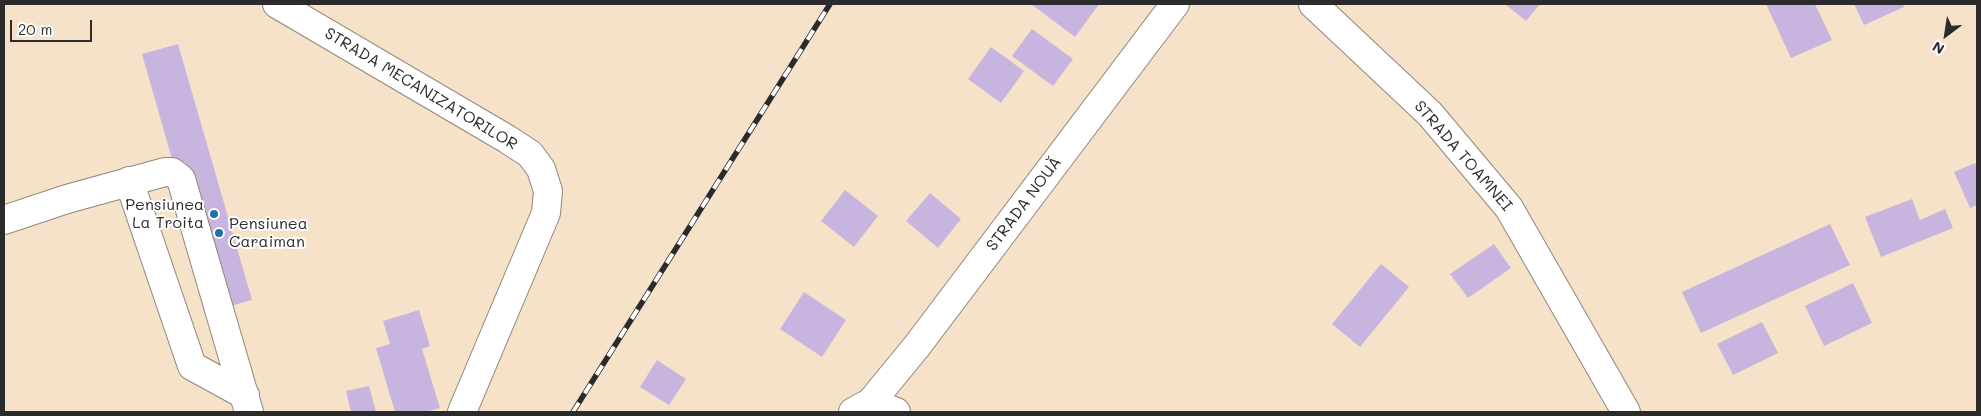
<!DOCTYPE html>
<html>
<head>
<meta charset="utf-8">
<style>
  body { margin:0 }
  #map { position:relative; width:1981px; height:416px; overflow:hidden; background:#f5e2c9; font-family:Mali,sans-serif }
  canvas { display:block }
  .frame { position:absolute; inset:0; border:5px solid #2b2b2b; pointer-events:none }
  .north { position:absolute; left:1921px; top:10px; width:50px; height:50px; -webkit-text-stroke:4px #fff; paint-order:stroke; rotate:211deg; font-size:14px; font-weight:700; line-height:20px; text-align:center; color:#2b2b2b }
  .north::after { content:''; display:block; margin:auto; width:18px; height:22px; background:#2b2b2b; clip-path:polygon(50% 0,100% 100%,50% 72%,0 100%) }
  .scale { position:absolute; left:10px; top:20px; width:82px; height:22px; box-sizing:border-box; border:2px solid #2b2b2b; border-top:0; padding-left:6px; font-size:15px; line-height:18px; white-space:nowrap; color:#2b2b2b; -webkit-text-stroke:4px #fff; paint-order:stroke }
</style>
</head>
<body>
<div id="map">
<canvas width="1981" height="416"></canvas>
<div class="frame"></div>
<div class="north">N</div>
<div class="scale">20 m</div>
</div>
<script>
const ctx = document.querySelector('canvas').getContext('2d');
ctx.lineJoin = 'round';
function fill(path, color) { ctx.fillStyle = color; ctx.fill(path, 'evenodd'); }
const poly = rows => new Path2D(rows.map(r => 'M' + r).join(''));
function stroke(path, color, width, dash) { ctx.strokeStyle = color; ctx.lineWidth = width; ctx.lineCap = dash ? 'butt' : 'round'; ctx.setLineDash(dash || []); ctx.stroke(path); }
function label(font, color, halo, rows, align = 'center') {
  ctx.font = font + ' Mali,sans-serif'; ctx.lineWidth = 4; ctx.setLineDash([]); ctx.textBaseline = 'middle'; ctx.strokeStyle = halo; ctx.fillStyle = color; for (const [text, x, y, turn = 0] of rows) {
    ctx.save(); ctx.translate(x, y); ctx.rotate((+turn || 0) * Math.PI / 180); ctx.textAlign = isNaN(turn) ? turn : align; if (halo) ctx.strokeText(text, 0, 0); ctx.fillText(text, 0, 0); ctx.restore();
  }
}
const building = poly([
  [1031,4,1099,4,1075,37],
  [1505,4,1540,4,1526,21],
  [1766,4,1815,4,1832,40,1791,58],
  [1854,4,1903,4,1904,7,1864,25],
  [1032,29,1073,59,1053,86,1012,56],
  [178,44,252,300,227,307,185,162,174,166,142,54],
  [991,47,1024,71,1001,103,968,79],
  [1975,163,1977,168,1977,205,1970,208,1954,172],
  [845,190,878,216,854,247,821,221],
  [930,193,961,219,938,248,906,221],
  [1912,199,1920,220,1945,209,1953,228,1881,257,1865,217],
  [1830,224,1850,265,1701,333,1682,292],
  [1494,244,1511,268,1468,298,1450,274],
  [1381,264,1409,287,1360,347,1332,324],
  [1853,283,1872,323,1824,346,1805,306],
  [804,292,846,320,822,357,780,329],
  [419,310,430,346,422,349,440,408,425,412,395,412,376,348,390,344,383,321],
  [1762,322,1778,353,1733,375,1717,344],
  [657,360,686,379,669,405,640,387],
  [369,386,376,412,351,412,346,391]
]);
const minor = poly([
  [277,4,507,139,530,154,541,169,548,191,546,213,462,412],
  [1313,4,1430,114,1509,208,1626,412],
  [129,181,192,366,245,395],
  [4,220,67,199,165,172,172,172,181,179,249,412]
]);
const major = poly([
  [871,402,896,412],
  [853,412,871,402,917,346,1175,4]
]);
const rail = poly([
  [573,412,830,4]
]);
const markers = [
  [214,214,5,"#1f6fb2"],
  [219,233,5,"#1f6fb2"]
];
const streetNames = [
  ["STRADA MECANIZATORILOR",421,89,31],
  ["STRADA TOAMNEI",1463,156,49],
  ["STRADA NOUĂ",1024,204,-53]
];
const poiNames = [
  ["Pensiunea",204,205],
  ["La Troita",204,223],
  ["Pensiunea",229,224,"left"],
  ["Caraiman",229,242,"left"]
];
fill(building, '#c8b5df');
stroke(minor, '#90867a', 30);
stroke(major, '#90867a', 30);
stroke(minor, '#fff', 28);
stroke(major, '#fff', 28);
stroke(rail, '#2b2b2b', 5.5);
stroke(rail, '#fff', 4, [11]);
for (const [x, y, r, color] of markers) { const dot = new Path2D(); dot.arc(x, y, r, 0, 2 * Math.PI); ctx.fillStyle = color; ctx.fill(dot); stroke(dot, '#fff', 2); }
label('16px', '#2b2b2b', '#fff', streetNames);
label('16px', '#2b2b2b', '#fff', poiNames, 'right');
</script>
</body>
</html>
